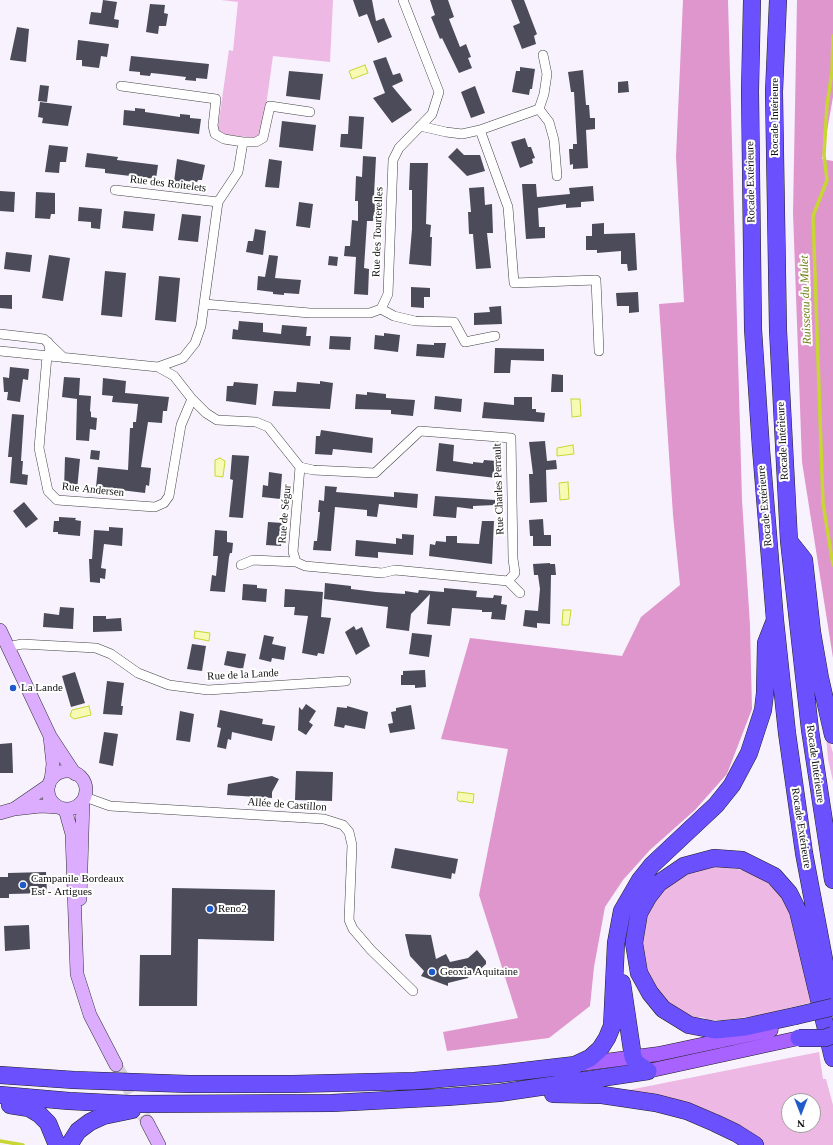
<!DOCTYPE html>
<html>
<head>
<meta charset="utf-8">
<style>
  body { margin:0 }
  #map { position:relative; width:833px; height:1145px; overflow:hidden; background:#f8f2ff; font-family:"Times New Roman",serif }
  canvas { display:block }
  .north { position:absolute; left:781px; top:1093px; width:40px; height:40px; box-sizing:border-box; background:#fff; border:1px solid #9f9f9f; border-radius:50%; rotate:180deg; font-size:11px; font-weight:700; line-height:16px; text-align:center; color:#0f0f0f }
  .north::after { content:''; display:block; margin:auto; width:14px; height:18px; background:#1d5bca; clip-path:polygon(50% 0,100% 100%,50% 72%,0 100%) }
</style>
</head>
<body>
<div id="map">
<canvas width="833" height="1145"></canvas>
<div class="north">N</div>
</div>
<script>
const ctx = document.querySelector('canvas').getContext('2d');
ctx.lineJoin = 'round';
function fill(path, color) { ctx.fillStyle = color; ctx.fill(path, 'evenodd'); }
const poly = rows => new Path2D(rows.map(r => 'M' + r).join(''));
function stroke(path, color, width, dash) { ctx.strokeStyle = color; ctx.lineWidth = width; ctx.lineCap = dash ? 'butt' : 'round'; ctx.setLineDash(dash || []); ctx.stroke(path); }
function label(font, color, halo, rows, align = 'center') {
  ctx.font = font + ' "Times New Roman",serif'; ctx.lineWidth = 4; ctx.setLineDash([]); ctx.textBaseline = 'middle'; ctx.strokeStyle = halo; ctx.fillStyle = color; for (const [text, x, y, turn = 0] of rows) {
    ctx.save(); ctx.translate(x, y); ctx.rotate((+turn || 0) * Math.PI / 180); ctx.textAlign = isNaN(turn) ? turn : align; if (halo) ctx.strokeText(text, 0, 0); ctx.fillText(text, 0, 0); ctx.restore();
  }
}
const green = poly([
  [221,0,333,0,330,62,273,56,262,134,256,138,220,134,218,127,229,50,233,51,238,2],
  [825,726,833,753,833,781,828,759],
  [713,865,748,871,766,881,786,901,791,911,812,1002,763,1015,724,1020,708,1020,702,1017,687,1020,665,1003,649,979,641,952,646,918,652,905,661,892,683,874],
  [819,1052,823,1079,826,1079,833,1105,833,1145,762,1145,624,1091],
  [789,1101,813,1101,813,1125,789,1125]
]);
const forest = poly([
  [683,0,728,0,742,500,750,625,752,709,727,774,695,810,650,850,623,880,605,907,594,967,590,1006,549,1038,447,1051,443,1032,518,1018,479,895,508,749,441,739,470,638,622,656,641,617,680,585,673,515,659,304,684,302,676,157],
  [797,0,833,0,833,97,822,159,833,161,833,658,802,462,793,213]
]);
const water = poly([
  [365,65,368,73,352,79,349,71,365,65],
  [571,399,580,399,581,416,572,417,571,399],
  [573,445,574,454,557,456,557,448,573,445],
  [220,458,225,461,223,477,215,476,215,460,220,458],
  [568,482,569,499,560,500,559,483,568,482],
  [563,610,571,610,569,625,562,625,563,610],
  [195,631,210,633,209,641,194,638,195,631],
  [89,706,91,715,74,719,70,716,72,710,89,706],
  [458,792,474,794,473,803,461,801,461,802,457,800,458,792]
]);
const stream = poly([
  [833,36,832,72,827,105,824,155,827,180,813,216,823,503,833,565],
  [0,1141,23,1145]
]);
const building = poly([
  [103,0,117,2,114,19,119,20,118,28,89,24,91,12,101,13],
  [353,0,372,0,376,21,384,18,392,37,378,43,367,14,359,17],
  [430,0,448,0,454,17,449,19,460,47,466,44,471,57,468,58,472,68,459,73,442,38,440,39,431,17,435,15],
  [511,0,524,0,537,34,534,36,536,44,522,49,513,26,520,23],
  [150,4,165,5,164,13,168,14,166,26,159,26,158,34,146,32],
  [17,27,29,29,26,62,10,60],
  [78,40,109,44,107,57,101,56,99,68,82,66,82,60,76,60],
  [131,56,209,64,207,79,196,78,196,81,185,80,186,77,161,74,151,73,150,76,140,75,140,72,129,71],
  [386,57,393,75,400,73,403,81,392,86,412,110,392,123,373,98,385,93,373,61],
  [520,67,535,69,532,89,530,89,529,95,512,92,516,71,520,71],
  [583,70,586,105,589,105,590,118,595,118,595,129,586,130,588,168,573,169,573,164,570,165,569,149,573,149,573,144,577,144,574,92,571,92,568,72],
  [289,71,323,74,320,100,286,96],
  [628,81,629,92,618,93,618,82],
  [40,85,49,86,47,102,38,101],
  [475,86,485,113,471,118,461,92],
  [40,102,72,106,68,126,42,123,43,118,38,117],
  [135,108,145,109,145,112,180,117,180,114,190,115,190,118,201,119,199,134,123,125,124,110,135,111],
  [349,116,364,117,362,149,340,147,341,134,348,134],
  [282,121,316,125,313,151,279,147],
  [525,138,528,147,531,147,535,158,532,159,533,163,520,168,511,142],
  [49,145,68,147,66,162,60,162,59,173,45,172],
  [457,148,464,155,480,155,485,171,467,176,448,157],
  [87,153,118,157,117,160,158,165,156,179,105,173,105,169,85,167],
  [363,156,376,157,374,195,377,195,376,212,374,212,373,221,367,221,364,268,369,269,368,295,354,294,356,257,344,256,345,246,350,246,352,220,358,221,358,201,355,201,356,176,362,177],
  [177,159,205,165,202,180,198,180,197,182,186,181,186,183,174,182],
  [269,159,282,161,279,188,265,187],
  [410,163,428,163,426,224,431,225,430,237,432,237,431,266,409,264,412,229,412,190,409,190],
  [522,184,536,184,537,197,570,194,569,188,593,186,594,201,581,202,581,207,566,208,566,204,538,208,539,227,545,227,545,238,526,239],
  [484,187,485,205,492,204,493,233,487,233,491,268,476,269,473,234,469,234,468,212,471,212,469,188],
  [0,191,15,192,14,212,0,211],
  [36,192,55,193,55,214,51,214,50,219,35,218],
  [299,202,313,204,310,228,296,226],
  [79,207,102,209,100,229,91,228,91,222,78,221],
  [124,211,155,214,153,231,122,228],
  [182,214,201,216,198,242,178,240],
  [604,223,604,234,635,233,637,270,628,271,627,264,621,264,621,251,597,253,597,250,586,250,586,236,592,236,592,224],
  [255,229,266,231,263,255,246,252,248,241,253,241],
  [6,252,32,255,30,272,4,269],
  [49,255,70,258,63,301,42,298],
  [269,255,278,256,275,278,301,280,299,294,284,293,284,295,273,294,273,292,257,290,258,276,265,277],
  [329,256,338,257,337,266,328,265],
  [105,271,126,273,122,317,101,315],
  [159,276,180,278,176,322,155,320],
  [411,287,430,288,430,297,424,297,424,308,411,307],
  [638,292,639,312,629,313,629,306,617,306,616,293],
  [0,295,12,295,12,309,0,308],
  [501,306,502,324,474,325,474,313,490,312,489,307],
  [239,321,263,323,263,332,281,334,282,325,307,327,306,336,311,336,310,346,232,339,233,329,238,330],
  [384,333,400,335,398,352,374,349,375,335,384,336],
  [330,336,351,337,350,350,329,349],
  [434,343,446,343,444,358,416,356,417,344,434,345],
  [495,348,544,349,544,361,511,360,510,373,494,373],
  [10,367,29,369,28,380,23,379,20,402,7,400,8,392,4,392,3,377,9,378],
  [552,374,563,375,563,392,551,392],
  [64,377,80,378,79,395,91,396,90,411,91,412,91,417,97,418,96,430,90,429,89,441,76,440,77,399,62,397],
  [103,378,126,381,125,393,169,397,167,411,163,411,162,423,148,422,141,467,151,468,149,486,146,485,145,493,96,487,98,467,128,470,130,428,133,428,133,422,136,422,138,404,112,402,113,396,102,395],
  [320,381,333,383,330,409,272,406,274,391,296,392,297,382,320,384],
  [234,382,258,384,256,405,226,401,227,386,233,386],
  [367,392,386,394,386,398,415,400,413,416,391,414,391,410,355,409,356,394,367,395],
  [435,396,462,399,461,412,434,409],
  [514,397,532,397,532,409,536,409,536,412,545,413,544,422,482,418,484,402,514,405],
  [12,414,24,415,21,461,23,461,22,474,28,475,27,485,10,483,12,457,8,457],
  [321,430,373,438,372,453,333,449,332,455,315,454,316,436,320,436],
  [545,441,547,461,556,460,557,469,546,470,547,502,530,503,529,474,533,474,529,442],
  [439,443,454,445,453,461,473,464,473,462,483,463,484,460,497,461,496,478,436,471],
  [91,450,100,451,99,460,90,459],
  [232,455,249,456,243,518,229,517,233,480,230,479],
  [65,457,80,459,77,490,64,489],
  [269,472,282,474,280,499,262,497,263,485,268,486],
  [325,486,337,487,336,492,394,497,394,492,418,494,417,508,379,504,377,517,367,516,367,510,335,507,331,551,313,550,314,541,317,541,320,512,318,512,319,500,324,501],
  [435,496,495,500,495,505,473,506,473,509,457,507,456,518,433,516],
  [24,502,38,519,26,528,13,511],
  [59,517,76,518,75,520,81,521,80,536,58,534,58,532,53,532,54,521,59,521],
  [543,519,544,535,551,535,551,546,533,546,533,536,530,536,529,520],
  [482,521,494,521,492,564,429,556,430,544,435,545,436,541,446,542,446,536,457,536,457,543,479,544],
  [268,522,283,523,281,546,266,545],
  [109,527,123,528,122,546,104,544,101,568,106,569,105,579,100,578,100,583,90,582,89,559,92,559,94,530,109,531],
  [215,530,227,531,227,542,233,543,232,553,230,553,229,557,225,592,210,591,212,575,216,576,218,556,213,556],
  [402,534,414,535,413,555,378,552,378,558,355,556,356,540,396,544,396,538,402,539],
  [550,563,550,564,555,564,556,575,551,575,550,624,537,623,537,628,523,626,525,610,538,611,540,589,538,575,534,575,533,564],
  [325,583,351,586,351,589,376,592,405,594,405,591,418,593,419,590,444,592,444,588,477,591,476,597,493,598,494,595,502,596,501,604,507,605,505,620,491,619,492,612,482,612,482,610,452,608,450,626,427,624,430,594,411,614,409,631,386,628,388,607,324,599],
  [243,584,257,585,257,588,267,589,266,602,242,600],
  [285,589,323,592,321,617,331,618,324,654,318,653,317,656,302,653,308,616,294,615,295,607,284,607],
  [60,607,74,608,73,629,43,627,44,613,59,615],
  [93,616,106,616,106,619,121,618,122,631,93,632],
  [354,626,356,630,362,627,370,646,356,655,345,632],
  [412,633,432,635,429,657,409,654],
  [264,635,274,637,272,644,286,647,284,660,272,658,271,662,259,659],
  [192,644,206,646,202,671,187,669],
  [227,651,246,654,243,669,224,665],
  [425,670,426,687,415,688,415,685,401,685,401,675,403,675,403,671],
  [75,672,85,703,71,707,62,676],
  [107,681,124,683,121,706,123,706,122,715,103,714],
  [306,704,316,711,309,722,313,725,306,735,298,730,299,707,302,710],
  [411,705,415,729,390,733,388,724,393,723,391,712,396,711,396,708],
  [347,706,368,712,365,729,345,725,344,728,334,726,337,707,347,708],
  [220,710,263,719,262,724,275,726,272,741,232,732,231,740,228,739,226,749,217,747,221,728,217,727],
  [180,711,194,714,190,742,176,740],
  [104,732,118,734,113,766,99,763],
  [12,743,13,773,0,773,0,744],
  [296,771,333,772,332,801,295,800],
  [272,776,279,779,272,792,272,798,227,795,228,784],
  [395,848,458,859,455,874,452,873,451,879,391,868],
  [46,872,47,893,9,894,9,898,0,898,0,877,8,877,8,873],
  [172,888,275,890,274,941,198,939,197,1006,139,1006,140,955,171,955],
  [29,925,30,949,5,951,4,926],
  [405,934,431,935,436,959,446,954,450,962,468,958,477,950,486,961,486,964,475,974,470,973,468,978,448,983,448,986,421,976,424,971,410,956]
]);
const secondaryTunnel = poly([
  [116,1065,147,1122]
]);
const street = poly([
  [121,86,216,99,213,126,215,134,224,139,243,142,256,142,263,138,270,106,310,112],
  [539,109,549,122,554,140,557,176],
  [420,126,446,132,462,134,480,130,539,109,544,94,547,74,543,55],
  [480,130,508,207,514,283,596,280,599,351],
  [115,190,218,202],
  [204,304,310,313,370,313,381,309,388,294,393,160,399,148,432,114,439,92,403,0],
  [381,309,394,316,415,321,454,322,465,342,495,336],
  [0,334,44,339,64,358],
  [48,342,50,350,47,356,39,448,48,491,57,500,155,507,164,503,169,496,181,425,192,399],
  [0,351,158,367,174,376,192,399,206,413,217,420,256,422,268,427,300,467,313,470,375,473,420,431,511,438,513,559,515,573,508,581,395,570,382,573,305,566,296,562,253,560,241,565],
  [158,367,183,358,195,343,201,326,218,202,238,172,243,142],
  [296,562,293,552,300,467],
  [508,581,520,593],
  [7,647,22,644,96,648,111,654,138,673,169,685,208,690,346,681],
  [85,797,110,806,324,819,343,825,349,832,352,845,349,920,353,929,371,950,413,991]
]);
const secondary = poly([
  [0,630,50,736,75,774],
  [50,737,53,764,51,780],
  '48 790a19 19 0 1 1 38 0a19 19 0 1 1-38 0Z',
  [14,809,49,785],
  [65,809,72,834,77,974,90,1015,116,1065],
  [0,813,14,809,41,806,58,807],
  [80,899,83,801],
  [147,1122,159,1145]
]);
const primary = poly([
  [581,1064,658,1054,771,1030],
  [648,1071,799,1038]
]);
const highway = poly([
  [752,0,750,91,753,329,761,449,775,620,787,733,804,853,833,1007],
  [778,0,774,92,778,330,789,541,810,730,833,880],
  [789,541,804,560,812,632,820,678,833,735],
  [622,983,633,1057,636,1063,648,1071],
  [795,1016,745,1027,715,1030,689,1025,663,1009,650,993,639,973,634,943,639,913,648,897,659,883,684,866,714,858,742,860,774,876,789,893,798,911,833,1058],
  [0,1075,74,1080,189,1084,293,1084,414,1081,498,1074,575,1065,590,1058,600,1049,607,1038,612,1026,616,943,622,911,640,880,652,865,716,805,732,785,749,753,763,710,765,693,766,643,775,620],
  [553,1094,602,1095,656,1103,687,1111,715,1123,736,1133,755,1145],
  [0,1095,69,1101,129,1104,332,1103,447,1097,499,1093,648,1071],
  [10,1105,29,1108,39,1114,48,1123,57,1145],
  [69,1145,78,1131,90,1122,103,1116,132,1110]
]);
const highwayBridge = poly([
  [795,1016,833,1007],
  [799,1038,825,1038,833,1035]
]);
const markers = [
  [13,688,4,"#1d5bca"],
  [23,885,4,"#1d5bca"],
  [210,909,4,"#1d5bca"],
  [432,972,4,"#1d5bca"]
];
const streetNames = [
  ["Rocade Intérieure",775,117,-90],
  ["Rocade Extérieure",751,182,-91],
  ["Rue des Roitelets",168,184,7],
  ["Rue des Tourterelles",378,232,-88],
  ["Rocade Intérieure",783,441,-93],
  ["Rue Charles Perrault",499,489,-92],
  ["Rue Andersen",93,490,6],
  ["Rocade Extérieure",765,506,-95],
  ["Rue de Ségur",285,514,-85],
  ["Rue de la Lande",243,675,-3],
  ["Rocade Intérieure",815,764,82],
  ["Allée de Castillon",287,805,4],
  ["Rocade Extérieure",801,828,81]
];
const poiNames = [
  ["La Lande",21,688],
  ["Campanile Bordeaux",31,879],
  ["Est - Artigues",31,892],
  ["Reno2",218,909],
  ["Geoxia Aquitaine",440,972]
];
const waterNames = [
  ["Ruisseau du Mulet",806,300,-92]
];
fill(green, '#edb8e4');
fill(forest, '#df96cd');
fill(water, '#f6fab2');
stroke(water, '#c8d634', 1);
stroke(stream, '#c8d634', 3.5);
fill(building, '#4c4b59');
stroke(secondaryTunnel, '#d5d0db', 13, [13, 6]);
stroke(street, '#424242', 10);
stroke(secondary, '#313131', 14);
stroke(primary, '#202020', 15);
stroke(highway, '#202020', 18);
stroke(street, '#fff', 9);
stroke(secondary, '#dcadff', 13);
stroke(primary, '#a862ff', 14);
stroke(highway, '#6a51fd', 17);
stroke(highwayBridge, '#202020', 18, []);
stroke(highwayBridge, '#6a51fd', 17);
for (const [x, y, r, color] of markers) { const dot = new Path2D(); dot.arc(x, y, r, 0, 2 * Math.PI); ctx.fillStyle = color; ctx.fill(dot); stroke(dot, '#fff', 1.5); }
label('11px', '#0f0f0f', '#fff', streetNames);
label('11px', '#0f0f0f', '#fff', poiNames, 'left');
label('italic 12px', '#6f7d10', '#fff', waterNames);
</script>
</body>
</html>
